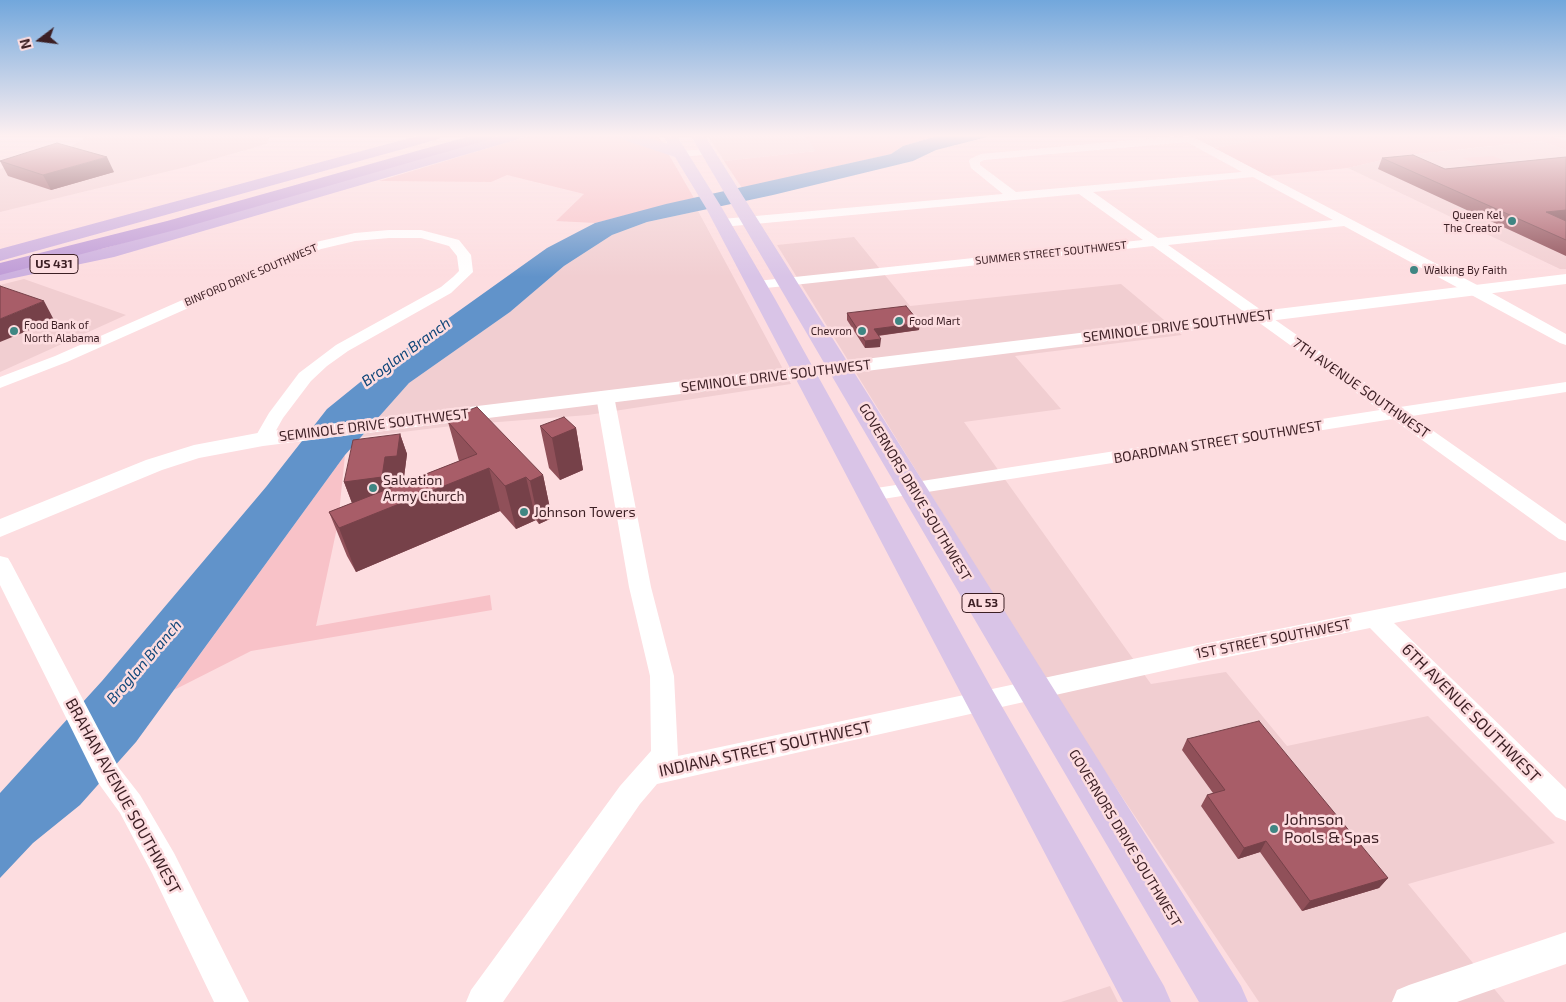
<!DOCTYPE html>
<html>
<head>
<meta charset="utf-8">
<style>
  body { margin:0 }
  #map { position:relative; width:1566px; height:1002px; overflow:hidden; background:#fddde0; font-family:"Exo 2",sans-serif }
  canvas { display:block }
  .north { position:absolute; left:15px; top:15px; width:50px; height:50px; -webkit-text-stroke:4px #fddde0; paint-order:stroke; rotate:255deg; font-size:14px; font-weight:700; line-height:20px; text-align:center; color:#3c1f24 }
  .north::after { content:''; display:block; margin:auto; width:18px; height:22px; background:#3c1f24; clip-path:polygon(50% 0,100% 100%,50% 72%,0 100%) }
</style>
</head>
<body>
<div id="map">
<canvas width="1566" height="1002"></canvas>
<div class="north">N</div>
</div>
<script>
const ctx = document.querySelector('canvas').getContext('2d');
ctx.lineJoin = 'round';
function fill(path, color) { ctx.fillStyle = color; ctx.fill(path, 'evenodd'); }
const poly = rows => new Path2D(rows.map(r => 'M' + r).join(''));
function stroke(path, color, width, dash) { ctx.strokeStyle = color; ctx.lineWidth = width; ctx.lineCap = dash ? 'butt' : 'round'; ctx.setLineDash(dash || []); ctx.stroke(path); }
function label(font, color, halo, rows, align = 'center') {
  ctx.font = font + ' "Exo 2",sans-serif'; ctx.lineWidth = 5; ctx.setLineDash([]); ctx.textBaseline = 'middle'; ctx.strokeStyle = halo; ctx.fillStyle = color; for (const [text, x, y, turn = 0] of rows) {
    ctx.save(); ctx.translate(x, y); ctx.rotate((+turn || 0) * Math.PI / 180); ctx.textAlign = isNaN(turn) ? turn : align; if (halo) ctx.strokeText(text, 0, 0); ctx.fillText(text, 0, 0); ctx.restore();
  }
}
const built = poly([
  [87,136,268,136,269,137,267,144,186,167,0,212,0,169,66,150],
  [708,136,805,136,817,151,724,161],
  [1190,136,1286,136,1287,137,1214,148],
  [1540,141,1566,150,1566,269,1560,269,1348,168,1399,156],
  [698,211,791,384,588,415,460,425,361,437,409,383,510,312,564,266,612,235,647,222],
  [854,237,910,306,1121,284,1182,335,1015,356,1061,409,964,422,1151,684,1226,672,1287,746,1428,716,1555,843,1408,884,1505,1002,1259,1002,1060,704,777,245],
  [24,279,126,315,0,372,0,285],
  [1110,986,1118,1002,1061,1002]
]);
const green = poly([
  [528,136,658,136,694,198,595,223,556,221,584,194,507,175,491,182,379,181],
  [805,136,937,136,903,146,891,154,742,188,724,161,816,151],
  [1286,136,1552,136,1566,141,1566,150,1540,141,1399,156,1348,168,1267,176,1214,148],
  [1493,156,1531,171,1501,174,1462,158],
  [345,455,338,523,316,626,490,595,492,610,251,651,174,690]
]);
const water = poly([
  [937,136,991,136,936,150,913,161,773,195,647,222,612,235,564,266,510,312,409,383,345,455,136,742,80,805,33,843,0,878,0,793,102,681,266,487,327,409,369,375,547,248,595,223,666,204,891,154,903,146]
]);
const minor = poly([
  [1178,136,1193,137,1481,287,1566,334,1566,345,1560,343,1344,226,1168,245,1400,407,1566,382,1566,392,1412,416,1566,524,1566,541,1559,539,1393,419,870,501,863,499,860,495,863,491,870,489,1380,410,1153,246,757,289,752,288,750,285,752,282,757,281,1143,240,1079,194,722,227,716,223,722,219,1003,194,971,168,969,161,970,159,981,154,1178,136],
  [1187,142,1242,172,1016,192,980,165,980,162,984,160,1187,142],
  [1253,177,1333,220,1158,238,1093,192,1253,177],
  [707,149,711,150,712,152,711,154,681,157,676,154,681,151,707,149],
  [389,230,421,230,459,240,471,255,473,272,451,293,348,351,327,366,311,381,283,418,269,443,263,444,257,443,254,439,269,413,299,373,336,345,441,287,453,277,459,271,457,256,449,246,421,238,389,238,355,241,321,249,67,362,0,388,0,377,55,356,312,243,355,233,389,230],
  [605,391,611,392,614,396,651,587,674,676,678,756,1203,644,1566,572,1566,588,1394,623,1566,789,1566,821,1556,817,1370,628,1203,662,657,784,640,804,503,1002,466,1002,471,990,620,786,651,751,650,676,629,587,596,396,599,392,605,391],
  [0,556,8,558,11,563,119,768,140,795,174,853,249,1002,214,1002,152,873,120,813,99,784,0,585,0,556],
  [1566,932,1566,964,1457,1002,1392,1002,1397,990,1409,985,1566,932]
]);
const tertiary = poly([
  [1566,274,1566,284,263,446,199,458,162,470,0,537,0,519,146,460,194,445,263,432,1566,274]
]);
const primary = poly([
  [619,136,644,136,668,144,663,136,677,136,722,208,775,299,993,691,1164,986,1171,1002,1123,1002,706,208,675,157,621,139,619,136],
  [691,136,705,136,1241,986,1248,1002,1199,1002,691,136]
]);
const trunk = poly([
  [417,136,441,136,439,139,0,261,0,249,417,136],
  [498,136,521,136,519,139,114,257,0,281,0,269,105,248,498,136]
]);
const motorway = poly([
  [470,136,493,136,491,139,179,229,0,275,0,263,167,221,470,136]
]);
const wall = poly([
  [1566,157,1566,256,1378,169,1382,158,1445,169],
  [0,161,114,172,51,190,8,176],
  [847,313,919,330,878,336,880,347,865,348,847,320],
  [464,412,543,475,552,518,539,524,536,520,516,529,500,511,356,572,347,556,329,512,352,503,344,482,400,434,407,454,404,477,392,478,391,488,459,461,448,422,465,415],
  [540,426,576,428,583,470,560,480,549,468],
  [1187,739,1388,878,1379,888,1302,911,1260,852,1238,859,1201,806,1207,795,1213,793,1182,750]
]);
const shadedWall = poly([
  [107,157,114,172,51,190,43,175],
  [1566,210,1566,221,1546,212],
  [44,301,54,320,0,342,0,319],
  [920,323,919,330,874,336,874,329],
  [881,339,880,347,865,348,865,341],
  [576,428,583,470,560,480,552,438],
  [400,434,407,454,404,477,392,478,389,498,352,503,344,482,385,457],
  [489,468,500,511,356,572,339,528],
  [543,475,552,518,539,524,530,481],
  [526,477,536,520,516,529,505,486],
  [1266,841,1260,852,1238,859,1244,848],
  [1388,878,1379,888,1302,911,1310,901]
]);
const building = poly([
  [57,143,107,157,43,175,0,161,57,143],
  [1413,155,1445,169,1566,157,1566,210,1546,212,1566,221,1566,240,1382,158,1413,155],
  [0,286,44,301,0,319,0,286],
  [906,306,920,323,874,329,881,339,865,341,847,313,906,306],
  [477,407,543,475,530,481,526,477,505,486,489,468,339,528,329,512,477,454,448,422,467,415,464,412,477,407],
  [564,417,576,428,552,438,540,426,564,417],
  [400,434,397,456,385,457,382,477,344,482,353,440,400,434],
  [1259,721,1388,878,1310,901,1266,841,1244,848,1207,795,1225,790,1187,739,1259,721]
]);
const markers = [
  [1512,221,5,"#3f8683"],
  [1414,270,5,"#3f8683"],
  [899,321,5,"#3f8683"],
  [14,331,5,"#3f8683"],
  [862,331,5,"#3f8683"],
  [373,488,5,"#3f8683"],
  [524,512,5,"#3f8683"],
  [1274,829,5,"#3f8683"]
];
const farPoinames = [
  ["Queen Kel",1502,215,"right"],
  ["The Creator",1502,228,"right"],
  ["Walking By Faith",1424,270],
  ["Food Mart",909,321],
  ["Food Bank of",24,325],
  ["North Alabama",24,338],
  ["Chevron",852,331,"right"]
];
const farStreetnames = [
  ["SUMMER STREET SOUTHWEST",1051,253,-6],
  ["BINFORD DRIVE SOUTHWEST",251,275,-23]
];
const shields = [
  [54,264,48],
  [983,603,42]
];
const shieldNames = [
  ["US 431",54,264],
  ["AL 53",983,603]
];
const streetNames = [
  ["SEMINOLE DRIVE SOUTHWEST",1178,326,-7],
  ["SEMINOLE DRIVE SOUTHWEST",776,376,-7],
  ["7TH AVENUE SOUTHWEST",1361,388,35],
  ["SEMINOLE DRIVE SOUTHWEST",374,425,-7],
  ["BOARDMAN STREET SOUTHWEST",1218,442,-9],
  ["GOVERNORS DRIVE SOUTHWEST",915,492,59],
  ["1ST STREET SOUTHWEST",1273,639,-11],
  ["GOVERNORS DRIVE SOUTHWEST",1125,838,59]
];
const poiNames = [
  ["Salvation",383,480],
  ["Army Church",383,496],
  ["Johnson Towers",534,512]
];
const waterNames = [
  ["Broglan Branch",406,352,-36],
  ["Broglan Branch",144,662,-49]
];
const nearStreetnames = [
  ["6TH AVENUE SOUTHWEST",1471,713,45],
  ["INDIANA STREET SOUTHWEST",765,749,-12],
  ["BRAHAN AVENUE SOUTHWEST",123,796,61]
];
const nearPoinames = [
  ["Johnson",1284,820],
  ["Pools & Spas",1284,838]
];
fill(built, '#f1ced1');
fill(green, '#f8c2c8');
fill(water, '#6193ca');
fill(minor, '#fff');
fill(tertiary, '#fff');
fill(primary, '#d9c4e7');
fill(trunk, '#ccb0df');
fill(motorway, '#bf9cd7');
fill(wall, '#905059');
fill(shadedWall, '#764149');
fill(building, '#a85d68');
stroke(building, '#764149', 1);
const sky = ctx.createLinearGradient(0, 0, 0, 277);
sky.addColorStop(0, '#72a7dc');
sky.addColorStop(0.49, '#fef0f1');
sky.addColorStop(1, '#fef0f100');
ctx.fillStyle = sky;
ctx.fillRect(0, 0, 1566, 277);
for (const [x, y, r, color] of markers) { const dot = new Path2D(); dot.arc(x, y, r, 0, 2 * Math.PI); ctx.fillStyle = color; ctx.fill(dot); stroke(dot, '#fddde0', 2); }
label('11px', '#3c1f24', '#fddde0', farPoinames, 'left');
label('11px', '#3c1f24', '#fddde0', farStreetnames);
for (const [x, y, w] of shields) { const box = new Path2D(); box.roundRect(x - w / 2, y - 9.5, w, 19, 4); ctx.fillStyle = '#fddde0'; ctx.fill(box); stroke(box, '#3c1f24', 1); }
label('bold 12px', '#3c1f24', null, shieldNames);
label('14px', '#3c1f24', '#fddde0', streetNames);
label('14px', '#3c1f24', '#fddde0', poiNames, 'left');
label('italic 15px', '#0f4679', '#fddde0', waterNames);
label('16px', '#3c1f24', '#fddde0', nearStreetnames);
label('16px', '#3c1f24', '#fddde0', nearPoinames, 'left');
</script>
</body>
</html>
